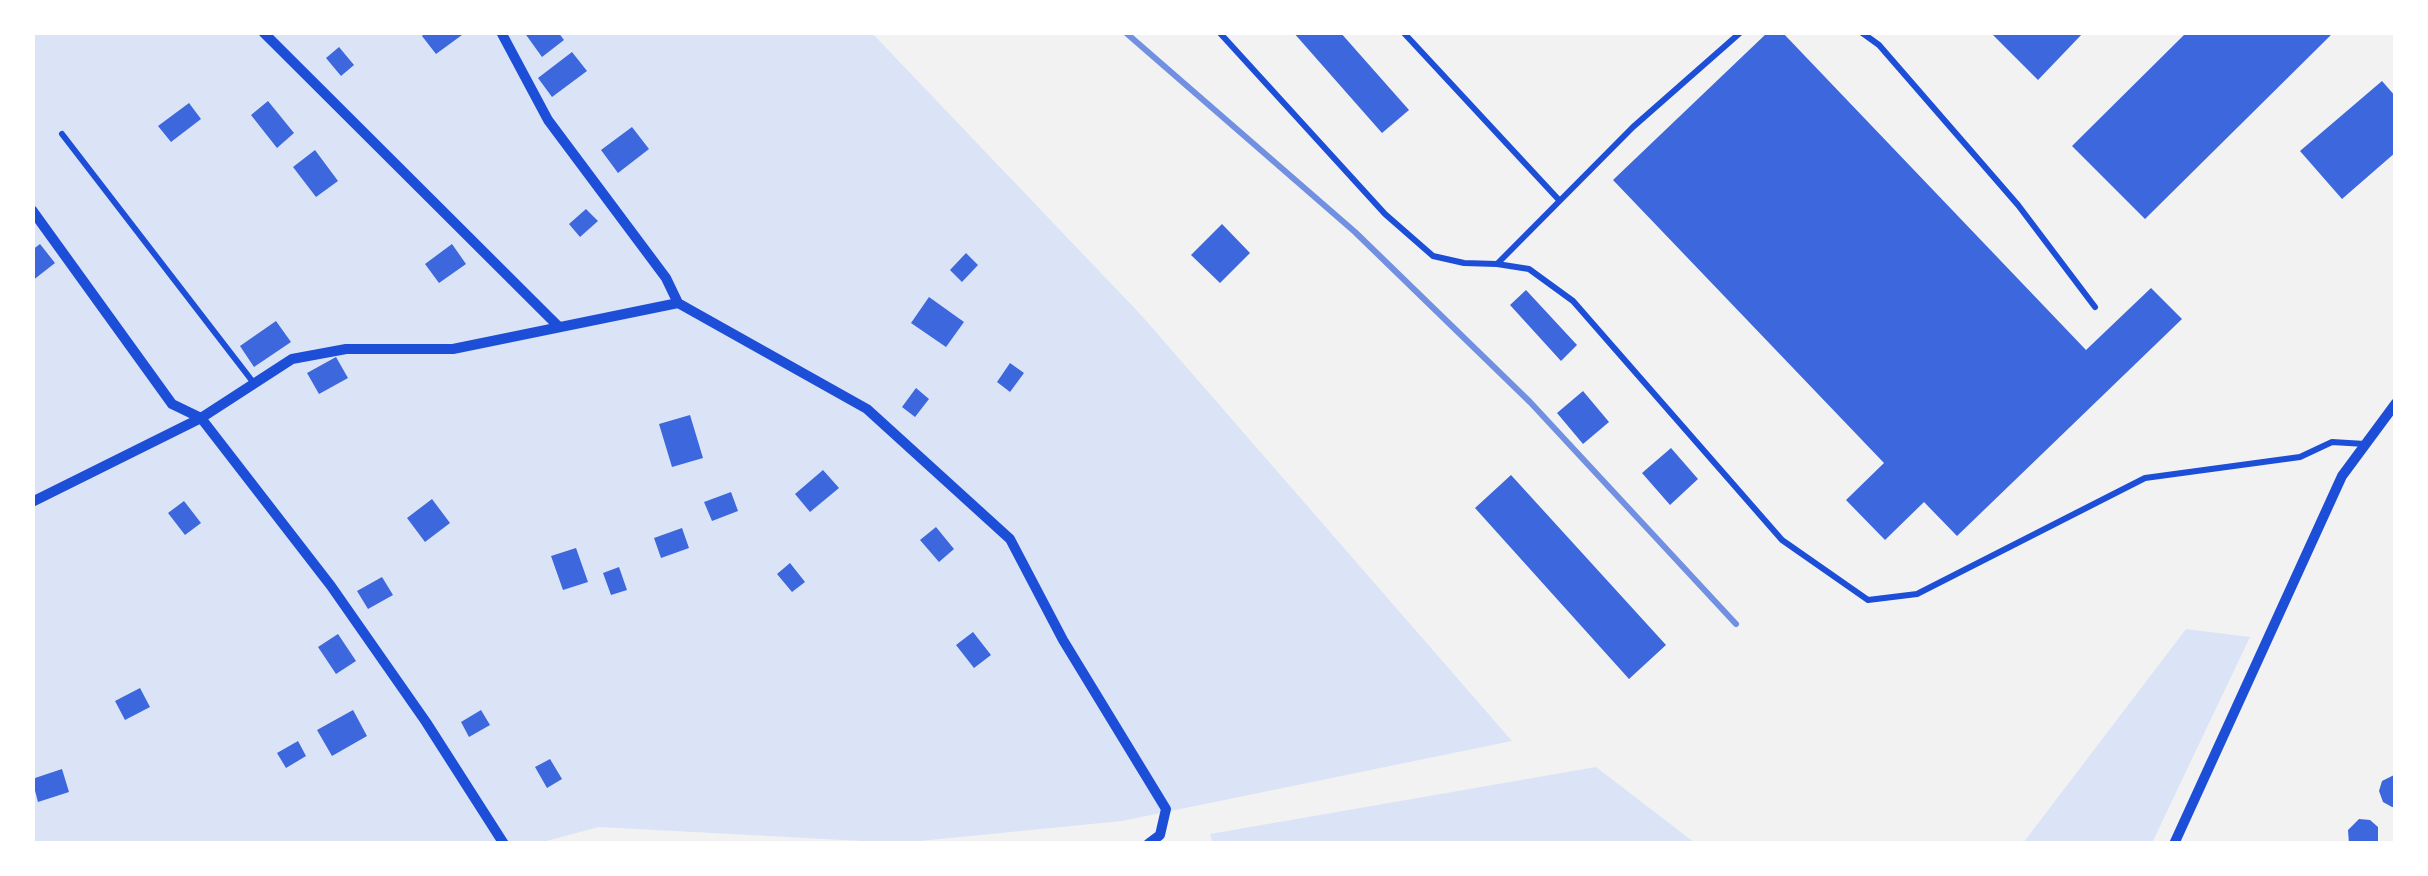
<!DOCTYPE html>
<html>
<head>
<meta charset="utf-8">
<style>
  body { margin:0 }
  #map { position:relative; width:2428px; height:876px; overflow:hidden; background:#f2f2f2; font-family:"DM Sans",sans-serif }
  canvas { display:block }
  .frame { position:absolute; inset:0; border:35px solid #fff; pointer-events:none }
</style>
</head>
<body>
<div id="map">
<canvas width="2428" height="876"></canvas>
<div class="frame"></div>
</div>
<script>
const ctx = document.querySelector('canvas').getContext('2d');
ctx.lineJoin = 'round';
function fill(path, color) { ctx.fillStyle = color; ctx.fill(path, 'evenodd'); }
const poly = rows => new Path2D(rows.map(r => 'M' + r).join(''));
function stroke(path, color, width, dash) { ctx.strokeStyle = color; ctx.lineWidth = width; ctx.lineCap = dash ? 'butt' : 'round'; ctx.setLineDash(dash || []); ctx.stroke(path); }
const green = poly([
  [32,33,872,33,1142,316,1512,741,1122,821,900,843,599,827,535,844,33,843],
  [2186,629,2250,637,2152,843,2023,843],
  [1596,767,1695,843,1213,844,1210,834]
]);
const building = poly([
  [426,32,460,32,462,35,436,54,422,36],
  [524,32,558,32,564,40,542,57],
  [1293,32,1340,32,1409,110,1382,133],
  [1768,32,1782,32,2086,350,2151,288,2182,319,1957,536,1924,502,1885,540,1846,500,1884,463,1613,180],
  [1990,32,2084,32,2038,80],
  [2187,32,2334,32,2145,219,2072,146],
  [339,47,354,65,341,76,326,58],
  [572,52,587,71,552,97,538,78],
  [2382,81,2396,97,2396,152,2342,199,2300,151],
  [268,101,294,133,277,148,251,115],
  [189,103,201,119,171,142,158,126],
  [632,127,649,149,618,173,601,150],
  [315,150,338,181,316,197,293,167],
  [586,209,598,221,580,237,569,224],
  [1222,224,1250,253,1220,283,1191,255],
  [40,244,55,263,32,281,32,250],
  [452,244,466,264,439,283,425,264],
  [966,253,978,265,962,282,950,270],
  [1526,290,1577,345,1561,361,1510,305],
  [929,297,964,322,946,347,911,323],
  [276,321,291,342,254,367,240,346],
  [336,357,348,378,319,394,307,373],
  [1010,363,1024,373,1010,392,997,382],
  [916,388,929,399,915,417,902,407],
  [1583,391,1609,422,1583,444,1557,413],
  [690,415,703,458,672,467,659,424],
  [1671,448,1698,479,1670,505,1642,473],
  [823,470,839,488,810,512,795,494],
  [1511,475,1666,645,1629,679,1475,508],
  [731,492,738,511,712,521,704,502],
  [432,499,450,523,425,542,407,518],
  [184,501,201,523,185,535,168,513],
  [936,527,954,549,939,562,920,540],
  [682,528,689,548,661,558,654,538],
  [576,548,588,582,563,590,551,556],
  [790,563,805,582,792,592,777,574],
  [619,567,627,590,611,595,603,573],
  [382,577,393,595,368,609,357,591],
  [973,632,991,655,974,668,956,645],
  [338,634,356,661,336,674,318,647],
  [140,688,150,707,125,720,115,701],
  [353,710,367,736,332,756,317,730],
  [481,710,490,725,469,737,461,722],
  [298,741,306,756,286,768,277,753],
  [550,759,562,779,547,788,535,767],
  [62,769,69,792,38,802,32,779],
  [2396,774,2396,807,2392,807,2383,802,2379,791,2382,781],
  [2359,819,2370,820,2378,827,2378,844,2349,844,2348,830]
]);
const service = poly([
  [1219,32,1385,214,1433,256,1464,263,1497,264,1529,269,1573,301,1782,540,1868,600,1917,594,2145,478,2300,457,2332,442,2365,444],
  [1403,32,1559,200],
  [1861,32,1879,45,2018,205,2095,307],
  [62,134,253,382],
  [1498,263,1633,127,1741,32]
]);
const minor = poly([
  [263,32,558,326],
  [501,32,548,120,666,278,678,303,867,409,1010,539,1063,640,1166,809,1160,835,1148,844],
  [32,210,172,404,201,418,331,586,426,722,504,844],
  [32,502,201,418,292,359,346,349,453,349,678,303],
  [2174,844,2342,476,2396,403]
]);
const rail = poly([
  [1125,32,1355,232,1530,402,1736,624]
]);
fill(green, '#dbe4f7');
fill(building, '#3d67dc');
stroke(service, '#1d4ed8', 6);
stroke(minor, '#1d4ed8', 10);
stroke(rail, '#7290e2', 6);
</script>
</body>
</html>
